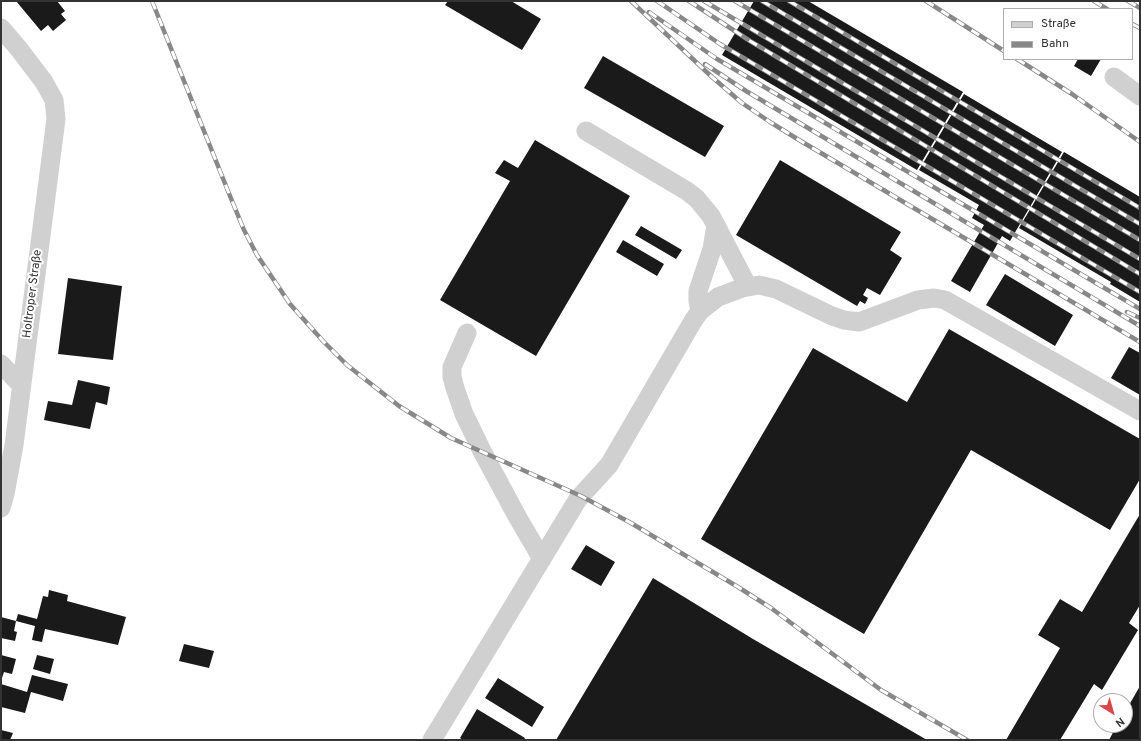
<!DOCTYPE html>
<html>
<head>
<meta charset="utf-8">
<style>
  body { margin:0 }
  #map { position:relative; width:1141px; height:741px; overflow:hidden; background:#fff; font-family:Overpass,sans-serif }
  canvas { display:block }
  .frame { position:absolute; inset:0; border:2px solid #333; pointer-events:none }
  .legend { position:absolute; left:1003px; top:8px; width:130px; height:52px; box-sizing:border-box; background:#fff; border:1px solid #adadad; margin:0; padding:5px 7px; list-style:none; font-size:12px; color:#333 }
  .legend li { display:flex; align-items:center; gap:8px; height:20px }
  .legend b { width:20px; border:1px solid #adadad }
  .north { position:absolute; left:1093px; top:693px; width:40px; height:40px; box-sizing:border-box; background:#fff; border:1px solid #adadad; border-radius:50%; rotate:143deg; font-size:11px; font-weight:700; line-height:16px; text-align:center; color:#333 }
  .north::after { content:''; display:block; margin:auto; width:14px; height:18px; background:#d6484d; clip-path:polygon(50% 0,100% 100%,50% 72%,0 100%) }
</style>
</head>
<body>
<div id="map">
<canvas width="1141" height="741"></canvas>
<div class="frame"></div>
<ul class="legend">
<li><b style="height:5px;background:#d0d0d0"></b>Straße</li>
<li><b style="height:5px;background:#888"></b>Bahn</li>
</ul>
<div class="north">N</div>
</div>
<script>
const ctx = document.querySelector('canvas').getContext('2d');
ctx.lineJoin = 'round';
function fill(path, color) { ctx.fillStyle = color; ctx.fill(path, 'evenodd'); }
const poly = rows => new Path2D(rows.map(r => 'M' + r).join(''));
function stroke(path, color, width, dash) { ctx.strokeStyle = color; ctx.lineWidth = width; ctx.lineCap = dash ? 'butt' : 'round'; ctx.setLineDash(dash || []); ctx.stroke(path); }
function label(font, color, halo, rows, align = 'center') {
  ctx.font = font + ' Overpass,sans-serif'; ctx.lineWidth = 4; ctx.setLineDash([]); ctx.textBaseline = 'middle'; ctx.strokeStyle = halo; ctx.fillStyle = color; for (const [text, x, y, turn = 0] of rows) {
    ctx.save(); ctx.translate(x, y); ctx.rotate((+turn || 0) * Math.PI / 180); ctx.textAlign = isNaN(turn) ? turn : align; if (halo) ctx.strokeText(text, 0, 0); ctx.fillText(text, 0, 0); ctx.restore();
  }
}
const building = poly([
  [16,1,57,1,65,11,61,14,66,20,53,31,48,25,41,31],
  [448,1,511,1,541,19,522,50,445,5],
  [754,1,808,1,963,92,917,170,722,55],
  [603,56,724,126,705,157,584,88],
  [1078,59,1101,59,1091,76,1074,66],
  [964,94,1062,152,1010,241,1002,236,970,292,951,281,984,225,972,218,979,205,919,170],
  [535,140,630,196,536,356,440,300,510,181,495,173,504,160,518,168],
  [1064,152,1140,197,1140,302,1110,284,1111,282,1019,228],
  [780,160,901,232,890,250,902,258,880,295,867,288,863,295,868,298,865,304,860,301,857,306,736,235],
  [641,226,682,250,676,259,635,235],
  [623,240,664,264,657,276,616,252],
  [1005,274,1073,315,1055,346,986,305],
  [68,278,122,286,113,360,58,354],
  [949,329,1140,439,1140,479,1110,530,971,450,864,634,701,539,813,348,907,402],
  [1129,347,1140,353,1140,395,1111,378],
  [78,380,110,387,107,405,96,402,90,429,44,420,48,401,72,405],
  [1140,514,1140,605,1129,623,1138,630,1102,690,1094,684,1060,740,1006,740,1060,648,1038,635,1060,599,1082,612],
  [586,545,615,562,601,586,571,569],
  [653,578,753,639,927,740,556,740],
  [49,590,68,595,67,601,126,617,118,645,45,629,42,642,32,640,35,626,16,621,18,614,37,619,43,596,48,597],
  [1,617,16,621,14,631,17,632,15,641,1,638],
  [184,644,214,651,209,668,179,661],
  [1,655,16,659,12,674,4,672,1,681],
  [37,655,54,659,50,674,33,669],
  [32,675,68,684,63,701,31,692,25,713,1,707,1,684,27,692],
  [498,678,544,707,532,727,485,698],
  [1140,686,1140,740,1109,740,1117,725,1125,725,1125,712],
  [477,709,525,738,524,740,463,740,460,738],
  [1,730,13,733,10,740,1,740]
]);
const minor = poly([
  [1,28,19,49,44,82,54,100,56,119,14,445,5,494,1,508],
  [1114,77,1140,96],
  [586,131,687,191,697,199,711,216,748,287],
  [700,311,698,301,698,291,712,249,716,225],
  [467,333,452,367,452,377,455,388,464,414,483,453,518,518,542,559],
  [1,364,21,385],
  [432,740,578,499,609,465,693,321,700,311,718,297,742,288,759,285,776,289,832,316,844,320,859,322,918,300,934,298,945,300,1140,411]
]);
const rail = poly([
  [152,1,230,196,244,230,257,255,290,304,323,341,347,365,399,406,451,438,581,496,631,523,738,587,771,608,881,690,967,740],
  [631,1,712,77,742,103,770,122,799,140,1140,342],
  [657,1,720,44,1140,292],
  [689,1,750,41,1140,274],
  [704,1,1140,259],
  [735,1,1140,240],
  [762,1,1140,224],
  [789,1,1140,208],
  [926,1,1004,51],
  [1094,1,1107,9],
  [1128,1,1140,8],
  [649,12,717,59,1140,309],
  [1132,24,1140,28],
  [1017,59,1072,94,1140,142],
  [705,64,746,91,1140,326],
  [1127,312,1140,318]
]);
const streetNames = [
  ["Holtroper Straße",33,294,-83]
];
fill(building, '#1a1a1a');
stroke(minor, '#d0d0d0', 19);
stroke(rail, '#888', 4.5);
stroke(rail, '#fff', 3, [9]);
label('12px', '#333', '#fff', streetNames);
</script>
</body>
</html>
